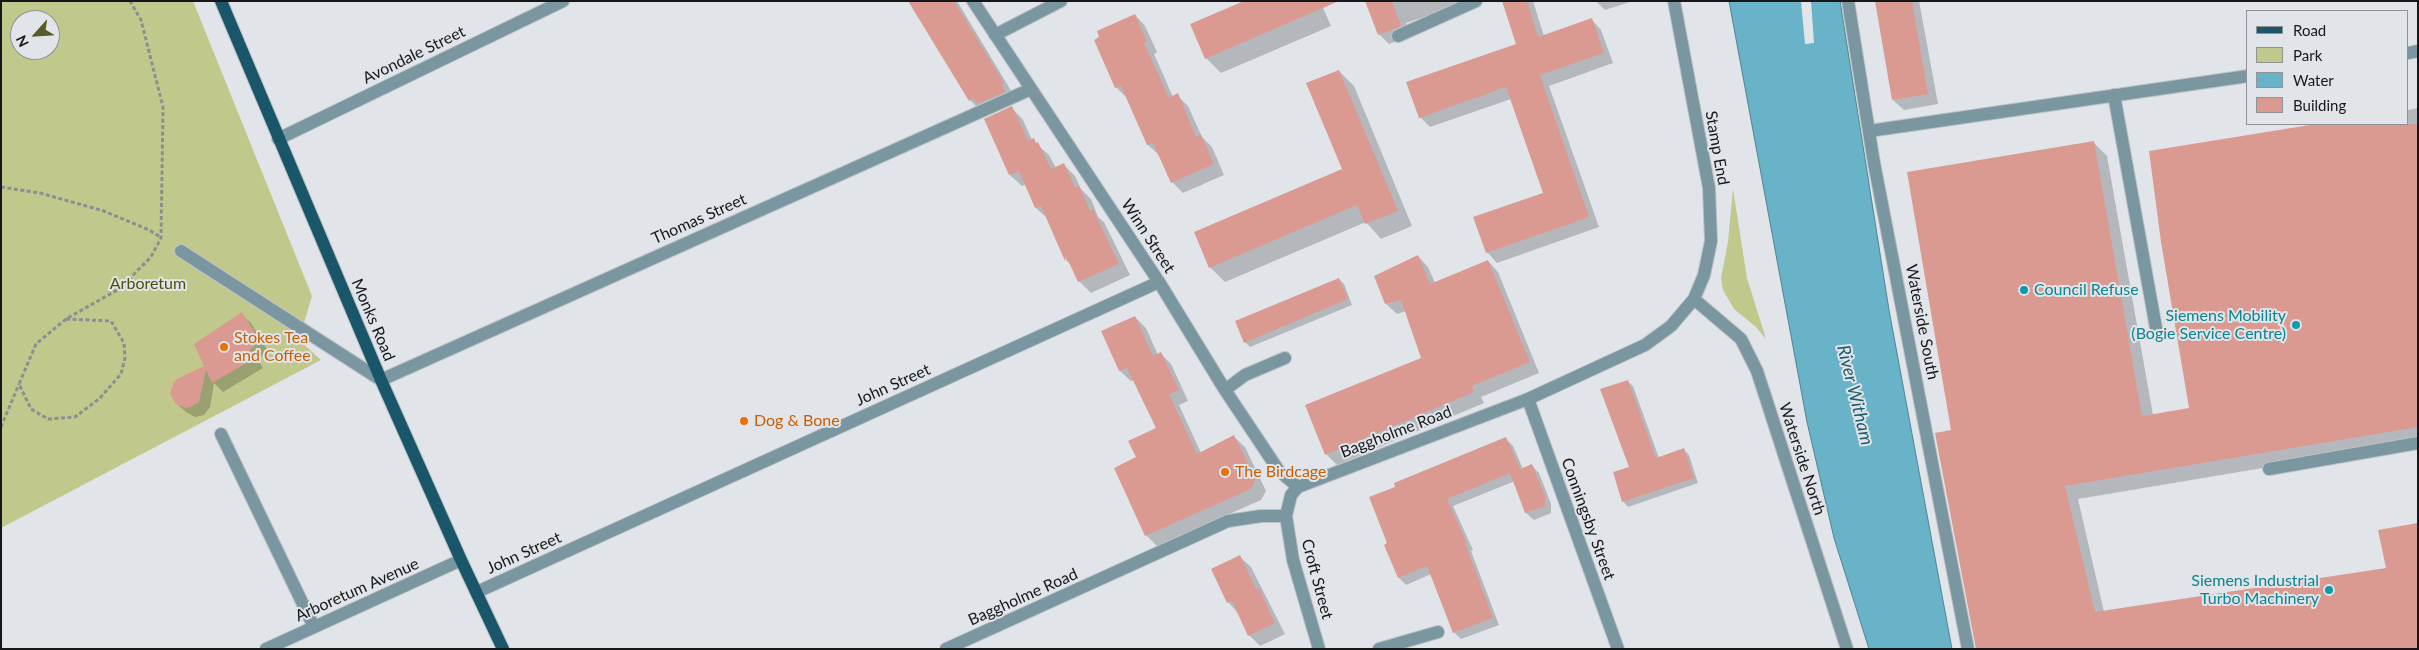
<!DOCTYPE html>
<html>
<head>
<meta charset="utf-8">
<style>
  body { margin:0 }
  #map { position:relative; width:2419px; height:650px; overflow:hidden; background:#e1e5ea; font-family:Lato,sans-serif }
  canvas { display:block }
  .frame { position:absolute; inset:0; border:2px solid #161719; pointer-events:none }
  .legend { position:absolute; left:2246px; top:10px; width:162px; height:115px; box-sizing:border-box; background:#e1e5ea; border:1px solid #909396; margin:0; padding:6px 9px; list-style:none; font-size:15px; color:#161719 }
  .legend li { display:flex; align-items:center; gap:10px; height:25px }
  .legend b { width:25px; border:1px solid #909396 }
  .north { position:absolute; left:10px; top:10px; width:50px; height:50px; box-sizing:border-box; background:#e1e5ea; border:1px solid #909396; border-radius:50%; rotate:244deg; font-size:14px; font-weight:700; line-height:20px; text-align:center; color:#161719 }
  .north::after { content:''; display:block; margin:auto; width:18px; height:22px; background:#595b28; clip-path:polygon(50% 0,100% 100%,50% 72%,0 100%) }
</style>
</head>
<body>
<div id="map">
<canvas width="2419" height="650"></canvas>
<div class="frame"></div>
<ul class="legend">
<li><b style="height:6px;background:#195669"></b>Road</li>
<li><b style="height:14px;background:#c1c88c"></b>Park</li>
<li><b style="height:14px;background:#68b3c7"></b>Water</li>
<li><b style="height:14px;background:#db9a91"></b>Building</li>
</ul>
<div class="north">N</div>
</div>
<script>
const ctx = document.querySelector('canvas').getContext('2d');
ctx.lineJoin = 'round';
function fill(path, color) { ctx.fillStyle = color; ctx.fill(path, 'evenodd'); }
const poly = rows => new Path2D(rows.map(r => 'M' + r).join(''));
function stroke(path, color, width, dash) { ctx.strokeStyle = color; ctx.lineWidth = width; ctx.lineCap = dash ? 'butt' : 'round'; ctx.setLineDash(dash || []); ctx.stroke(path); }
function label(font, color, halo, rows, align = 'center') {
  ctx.font = font + ' Lato,sans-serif'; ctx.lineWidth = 4; ctx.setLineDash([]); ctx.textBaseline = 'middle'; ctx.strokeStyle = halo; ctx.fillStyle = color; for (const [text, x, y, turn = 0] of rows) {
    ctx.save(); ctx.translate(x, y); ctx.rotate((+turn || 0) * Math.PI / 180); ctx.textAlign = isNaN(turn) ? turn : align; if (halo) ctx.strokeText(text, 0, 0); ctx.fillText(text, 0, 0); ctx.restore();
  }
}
const green = poly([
  [1,1,193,1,312,296,299,340,321,360,1,528],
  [20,20,50,20,50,50,20,50],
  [1733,189,1747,278,1766,339,1756,327,1734,309,1723,290,1721,278,1728,242]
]);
const water = poly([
  [1729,1,1840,1,1889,310,1952,649,1869,649,1834,538,1807,422,1729,1]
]);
const pier = poly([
  [1801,1,1811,1,1814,43,1805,44]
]);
const shadow = poly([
  [909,1,957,1,1013,94,980,110,970,100],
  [1320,1,1331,26,1221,73,1206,58],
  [1366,1,1472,1,1406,23,1411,36,1389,44,1379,34],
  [1504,1,1533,1,1544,36,1591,19,1601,30,1613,63,1549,86,1599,227,1497,263,1487,252,1544,194,1511,99,1430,127,1420,117,1518,45],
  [1596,1,1633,1,1605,10],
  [1876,1,1919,1,1938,104,1904,110,1893,100],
  [1135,15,1145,26,1157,52,1154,54,1173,97,1177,95,1188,106,1202,137,1212,147,1224,175,1183,193,1172,182,1159,155,1148,145,1127,98,1116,87],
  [1339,71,1354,86,1412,226,1381,239,1366,222,1225,282,1210,267,1344,170],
  [1012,108,1023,120,1032,140,1049,155,1056,168,1064,165,1075,176,1081,189,1091,199,1098,217,1104,222,1130,275,1091,293,1079,281,1072,266,1066,260,1048,219,1036,208,1026,184,1022,186,1010,175,986,120],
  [2418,108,2418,442,2078,499,2104,612,2388,569,2418,649,1976,649,1953,431,2094,143,2107,156,2153,415,2191,409,2151,152,2324,124,2408,124,2408,110],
  [1418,256,1428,267,1435,283,1488,261,1498,272,1539,373,1481,397,1484,403,1337,465,1326,454,1423,359,1406,311,1397,314,1386,304],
  [1339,279,1344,284,1352,305,1250,347,1245,342],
  [241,314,251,323,268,351,258,360,263,368,223,392,214,383,210,407,204,415,195,417,186,412,176,403,206,366],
  [1135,317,1146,328,1158,355,1161,354,1171,364,1188,401,1179,405,1201,453,1234,437,1245,447,1266,491,1261,500,1157,546,1146,535,1138,458,1157,429,1134,380,1131,381,1120,371,1102,332],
  [1627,381,1633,386,1659,458,1684,450,1689,455,1698,483,1628,507,1623,501,1630,468],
  [1506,439,1513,446,1523,469,1532,466,1539,473,1551,504,1551,513,1534,520,1526,513,1515,481,1453,506,1473,550,1471,551,1499,625,1461,639,1454,632,1431,574,1406,585,1399,578,1385,545],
  [1240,557,1251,567,1285,634,1260,646,1249,635,1238,613,1228,602]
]);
const building = poly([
  [908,1,954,1,1004,83,1002,84,1005,92,977,104,974,98,969,101],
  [1244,1,1339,1,1205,59,1190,24],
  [1365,1,1392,1,1401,26,1378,35],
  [1502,1,1527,1,1538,37,1592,18,1604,53,1540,75,1589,217,1486,253,1473,217,1543,193,1506,87,1419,118,1406,82,1516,44],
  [1875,1,1912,1,1928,94,1892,100],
  [1135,14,1147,42,1144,43,1169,98,1178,93,1196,137,1201,135,1214,164,1171,183,1153,143,1147,145,1121,86,1115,88,1094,40,1099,37,1097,31],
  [1339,70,1398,211,1365,224,1357,205,1209,268,1194,232,1342,169,1306,83],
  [1012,106,1028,141,1034,138,1036,143,1038,142,1051,169,1064,163,1075,188,1079,186,1090,211,1093,209,1119,264,1078,282,1065,254,1065,261,1041,206,1035,208,1019,171,1009,175,984,119],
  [2316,124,2418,124,2418,427,2065,486,2095,612,2386,568,2378,530,2418,523,2418,649,1976,649,1935,433,1951,430,1907,172,2094,141,2142,416,2189,408,2161,242,2149,151],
  [1418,255,1430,284,1488,260,1530,362,1472,386,1474,392,1325,455,1305,405,1421,358,1401,300,1385,304,1374,276],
  [1339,278,1348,299,1244,343,1235,321],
  [242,312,260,341,250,350,255,358,212,383,206,370,199,402,190,407,185,408,175,403,170,394,173,383,177,379,204,366,194,344],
  [1135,316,1153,356,1161,352,1179,390,1169,394,1197,454,1234,435,1256,479,1251,489,1145,536,1114,468,1136,457,1128,441,1156,428,1127,368,1119,371,1101,331],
  [1628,380,1656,458,1684,448,1694,478,1622,502,1613,472,1629,467,1600,389],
  [1506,437,1520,469,1532,464,1545,496,1545,506,1525,513,1510,473,1447,499,1467,543,1465,543,1493,618,1453,633,1427,566,1398,578,1384,545,1387,543,1369,497,1395,487,1394,483],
  [1240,555,1256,589,1259,588,1275,623,1248,636,1232,601,1227,603,1211,569]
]);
const path = poly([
  [1,187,40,193,104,211,149,230,162,238],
  [66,319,111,321,124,343,125,358,121,374,99,399,75,417,48,419,31,409,19,384,36,344,66,319,119,289,151,257,161,238,163,107,141,20,130,1],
  [1,427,19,384]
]);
const minor = poly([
  [973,1,1159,282,1225,390,1279,471,1298,487],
  [1848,1,1874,163,1968,649],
  [995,35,1061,1],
  [1398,36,1476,1],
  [2408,53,2418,51],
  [2114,95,2156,328],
  [1869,131,2248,76],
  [278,139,563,1],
  [181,251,381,380,1031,89],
  [1694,299,1741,339,1757,371,1847,649],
  [1225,390,1245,375,1285,358],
  [1528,399,1618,649],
  [221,434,314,627],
  [2269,469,2418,443],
  [477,592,1159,282],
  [266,649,461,560],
  [946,649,1228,521,1261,516,1286,516],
  [1319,649,1293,560,1286,516,1291,495,1298,487,1528,399,1645,345,1671,326,1694,299,1704,275,1711,241,1709,188,1674,1],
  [1379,649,1438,632]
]);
const major = poly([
  [221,1,381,380,461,560,503,649]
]);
const markers = [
  [2024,290,5,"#0f9aa8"],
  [2296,325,5,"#0f9aa8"],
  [224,347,5,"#e8710a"],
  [744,421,5,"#e8710a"],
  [1225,472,5,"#e8710a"],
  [2329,590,5,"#0f9aa8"]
];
const streetNames = [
  ["Avondale Street",414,55,-26],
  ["Stamp End",1717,148,80],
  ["Thomas Street",699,219,-24],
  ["Winn Street",1148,236,57],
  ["Monks Road",373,320,67],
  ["Waterside South",1922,322,79],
  ["John Street",893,385,-24],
  ["Baggholme Road",1396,432,-21],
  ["Waterside North",1802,459,72],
  ["Conningsby Street",1588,519,70],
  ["John Street",524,553,-24],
  ["Croft Street",1317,579,75],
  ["Arboretum Avenue",357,590,-24],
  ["Baggholme Road",1023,597,-24]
];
const parkNames = [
  ["Arboretum",148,284]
];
const cultureNames = [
  ["Council Refuse",2034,290,"left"],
  ["Siemens Mobility",2286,316],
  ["(Bogie Service Centre)",2286,334],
  ["Siemens Industrial",2319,581],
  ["Turbo Machinery",2319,599]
];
const foodNames = [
  ["Stokes Tea",234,338],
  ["and Coffee",234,356],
  ["Dog & Bone",754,421],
  ["The Birdcage",1235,472]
];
const waterNames = [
  ["River Witham",1855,395,76]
];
fill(green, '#c1c88c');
fill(water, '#68b3c7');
stroke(water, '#4f8493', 1);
fill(pier, '#e1e5ea');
fill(shadow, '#0003');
fill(building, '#db9a91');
stroke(minor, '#bcc0c4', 14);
stroke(major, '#bcc0c4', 14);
stroke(path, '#8c8f92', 3, [4, 2.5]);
stroke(minor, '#7a97a1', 12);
stroke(major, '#195669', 12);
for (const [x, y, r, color] of markers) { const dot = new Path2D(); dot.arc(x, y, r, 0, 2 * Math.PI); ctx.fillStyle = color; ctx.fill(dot); stroke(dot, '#e1e5ea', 2); }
label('16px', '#161719', '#e1e5ea', streetNames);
label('16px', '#4c5009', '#e1e5ea', parkNames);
label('16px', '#0d838f', '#e1e5ea', cultureNames, 'right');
label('16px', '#c56008', '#e1e5ea', foodNames, 'left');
label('italic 18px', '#1f5d6b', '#e1e5ea', waterNames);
</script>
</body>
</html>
